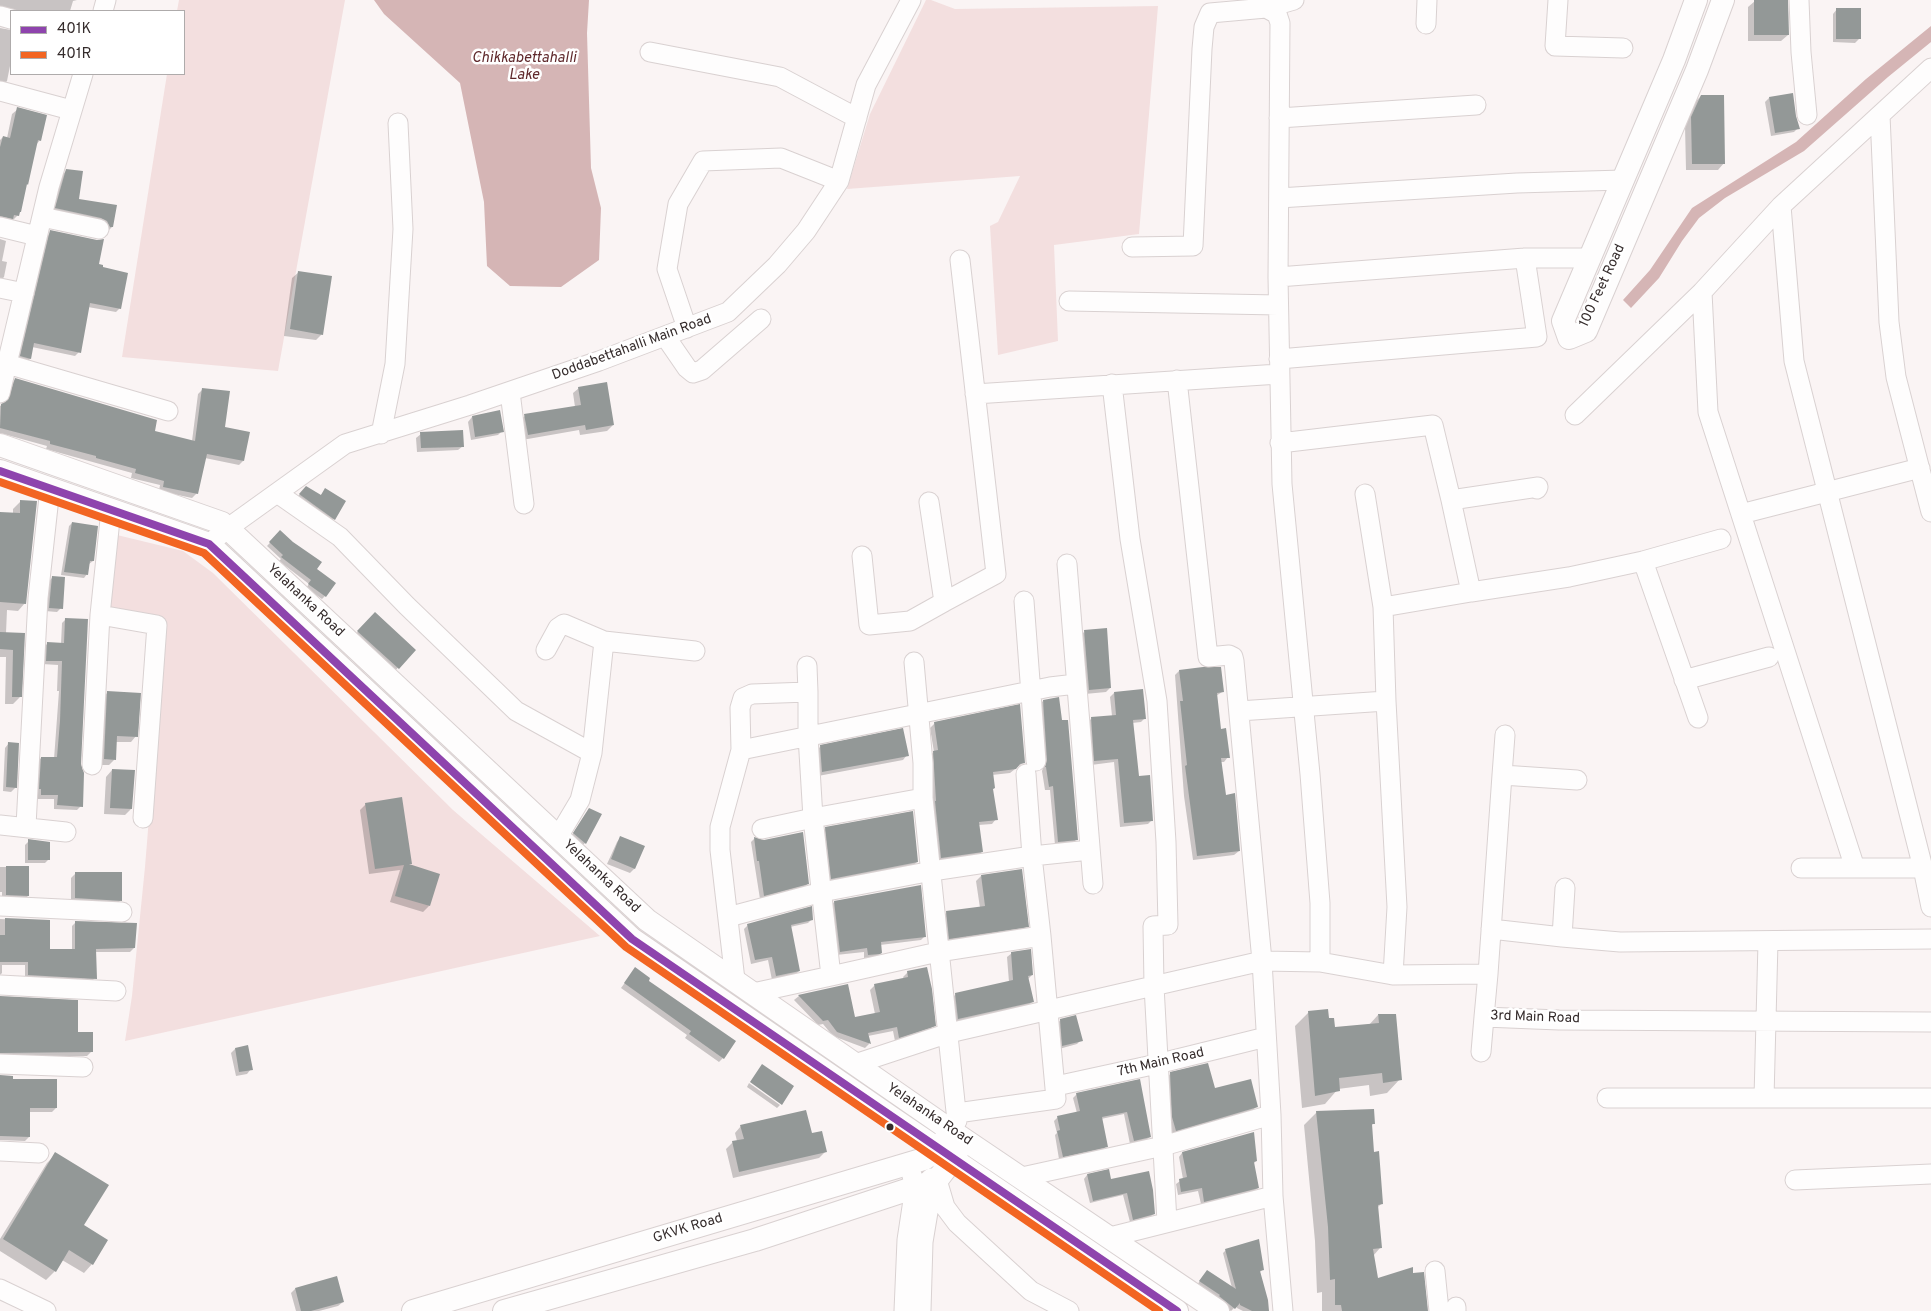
<!DOCTYPE html>
<html>
<head>
<meta charset="utf-8">
<style>
  body { margin:0 }
  #map { position:relative; width:1931px; height:1311px; overflow:hidden; background:#faf4f4; font-family:Overpass,sans-serif }
  canvas { display:block }
  .legend { position:absolute; left:10px; top:10px; width:175px; height:65px; box-sizing:border-box; background:#fff; border:1px solid #aeabab; margin:0; padding:6px 9px; list-style:none; font-size:15px; color:#352c2c }
  .legend li { display:flex; align-items:center; gap:10px; height:25px }
  .legend b { width:25px; border:1px solid #aeabab }
</style>
</head>
<body>
<div id="map">
<canvas width="1931" height="1311"></canvas>
<ul class="legend">
<li><b style="height:6px;background:#8e44ad"></b>401K</li>
<li><b style="height:6px;background:#f26522"></b>401R</li>
</ul>
</div>
<script>
const ctx = document.querySelector('canvas').getContext('2d');
ctx.lineJoin = 'round';
function fill(path, color) { ctx.fillStyle = color; ctx.fill(path, 'evenodd'); }
const poly = rows => new Path2D(rows.map(r => 'M' + r).join(''));
function stroke(path, color, width, dash) { ctx.strokeStyle = color; ctx.lineWidth = width; ctx.lineCap = dash ? 'butt' : 'round'; ctx.setLineDash(dash || []); ctx.stroke(path); }
function label(font, color, halo, rows, align = 'center') {
  ctx.font = font + ' Overpass,sans-serif'; ctx.lineWidth = 5; ctx.setLineDash([]); ctx.textBaseline = 'middle'; ctx.strokeStyle = halo; ctx.fillStyle = color; for (const [text, x, y, turn = 0] of rows) {
    ctx.save(); ctx.translate(x, y); ctx.rotate((+turn || 0) * Math.PI / 180); ctx.textAlign = isNaN(turn) ? turn : align; if (halo) ctx.strokeText(text, 0, 0); ctx.fillText(text, 0, 0); ctx.restore();
  }
}
const green = poly([
  [179,0,345,0,278,371,122,357,167,74,184,74,184,11,177,11],
  [926,0,931,0,955,9,1158,6,1139,234,1054,245,1058,341,998,355,990,226,998,222,1020,176,847,189,870,114],
  [113,534,183,551,213,573,453,810,600,936,125,1041,132,996,145,867,165,620,108,607]
]);
const water = poly([
  [374,0,589,0,587,33,591,168,601,208,599,260,561,287,510,286,487,266,484,202,460,83,384,14],
  [1931,26,1931,42,1888,77,1804,151,1725,198,1699,218,1682,241,1659,278,1631,308,1623,300,1650,270,1692,208,1796,142,1866,79]
]);
const shadow = poly([
  [0,0,77,0,73,1,70,11,0,10],
  [1755,1,1788,35,1781,41,1748,41,1748,7],
  [1837,9,1859,39,1855,43,1833,42,1833,14],
  [0,28,11,30,11,61,7,81,3,85,0,85],
  [1701,96,1724,163,1718,170,1686,170,1685,125,1694,103],
  [1769,98,1795,116,1798,128,1794,132,1771,136,1765,102],
  [18,109,40,140,36,145,18,215,13,220,0,222,0,140,3,137,7,138,12,114],
  [67,170,78,200,115,206,112,227,108,231,52,212,63,174],
  [51,232,97,265,120,308,116,312,88,307,79,352,75,356,32,347,30,359,26,363,17,360,47,236],
  [0,239,6,241,2,261,7,262,4,277,0,281],
  [299,272,322,334,316,340,284,336,292,278],
  [15,380,153,432,192,441,198,394,203,389,243,461,239,465,205,458,197,493,192,498,159,491,160,485,131,478,132,473,46,449,47,446,0,433,0,406,5,403,11,384],
  [579,388,613,425,607,431,580,435,579,430,522,440,519,421,525,416,575,407,573,393],
  [472,417,502,431,498,435,471,440,468,422],
  [421,434,463,446,458,450,417,452,416,438],
  [326,489,334,519,331,522,296,498,303,491,320,496],
  [21,501,25,603,18,611,7,610,6,633,24,634,20,697,13,704,5,704,6,657,0,657,0,513,13,514,13,509],
  [72,523,93,561,89,564,87,574,84,578,61,575,69,526],
  [280,532,315,570,325,596,322,599,306,588,309,584,279,561,281,559,267,546],
  [52,578,61,608,57,612,45,611,48,582],
  [375,613,414,650,394,672,354,636],
  [66,619,80,765,81,806,77,810,54,809,54,799,37,799,37,762,41,758,54,759,59,691,57,691,58,665,42,664,43,648,47,644,61,644,62,623],
  [1084,632,1110,688,1106,692,1085,694,1080,636],
  [1179,671,1222,692,1216,696,1220,730,1228,757,1224,762,1220,762,1225,796,1239,851,1234,855,1193,860,1184,796,1175,675],
  [108,692,136,736,131,742,115,742,114,760,109,765,98,765,102,698],
  [1114,693,1145,718,1141,722,1132,723,1138,778,1152,820,1148,824,1120,827,1114,762,1091,765,1087,723,1091,719,1112,716,1110,697],
  [1043,701,1077,839,1073,843,1055,845,1050,790,1045,790,1042,771,1044,765,1039,705],
  [935,723,1024,762,1010,773,992,775,994,788,992,790,996,819,992,824,978,825,982,852,977,856,937,862,929,756,934,752,930,728],
  [9,743,16,787,11,792,3,791,5,748],
  [820,747,907,755,903,760,818,776,816,751],
  [112,770,131,809,125,815,104,814,106,777],
  [366,804,410,863,408,865,429,906,423,912,390,902,400,870,369,874,360,810],
  [589,809,585,843,581,847,570,838],
  [826,828,917,862,913,866,828,882,822,832],
  [621,837,643,847,634,869,630,873,607,864,617,842],
  [755,838,764,841,808,883,804,888,760,899,751,842],
  [29,841,49,859,45,863,25,863,25,845],
  [0,867,28,867,28,896,24,900,2,899,2,892,0,892],
  [75,874,121,900,117,904,71,902,71,878],
  [981,876,1027,926,1022,931,944,943,942,917,947,912,980,908,976,881],
  [834,902,925,936,921,940,880,945,881,953,877,957,864,958,864,952,836,955,830,907],
  [0,919,48,921,48,950,72,950,72,926,76,922,134,948,130,952,95,952,95,978,91,982,25,979,25,965,2,965,2,973,0,975],
  [812,919,808,923,790,927,799,971,795,975,772,980,768,960,751,964,744,929,748,925],
  [1012,953,1032,975,1028,979,1032,1002,1028,1006,954,1023,951,999,956,994,1009,982,1007,957],
  [635,969,723,1058,719,1062,685,1038,687,1035,621,988],
  [908,972,934,1025,930,1030,895,1041,893,1031,868,1036,869,1044,865,1048,833,1036,823,1024,818,1025,794,1000,799,996,847,986,854,1019,875,1014,870,990,875,985,904,979,903,977],
  [0,997,77,1034,91,1052,87,1056,0,1056],
  [1327,1011,1328,1020,1334,1029,1368,1026,1378,1015,1400,1079,1387,1093,1370,1096,1369,1085,1338,1089,1325,1104,1302,1108,1295,1026,1308,1013],
  [1061,1020,1081,1040,1077,1044,1059,1049,1056,1024],
  [247,1047,251,1069,247,1074,236,1076,231,1053,235,1049],
  [1171,1073,1214,1090,1257,1106,1252,1111,1171,1135,1166,1079],
  [0,1076,11,1080,56,1108,52,1112,29,1112,29,1137,25,1141,0,1140],
  [1139,1081,1150,1137,1146,1140,1130,1144,1124,1114,1101,1119,1106,1146,1103,1150,1059,1159,1055,1135,1057,1133,1054,1121,1058,1117,1077,1113,1073,1098,1077,1094],
  [749,1083,780,1105,777,1108,747,1087],
  [1317,1112,1374,1123,1371,1126,1373,1153,1381,1204,1377,1208,1380,1248,1373,1256,1377,1279,1412,1274,1426,1311,1322,1311,1322,1292,1317,1293,1315,1241,1304,1125],
  [741,1126,811,1135,826,1151,819,1158,733,1178,726,1149,733,1142,737,1141,735,1133],
  [1253,1133,1256,1161,1253,1164,1258,1188,1254,1191,1201,1204,1198,1191,1178,1195,1176,1184,1183,1179,1179,1157,1182,1153],
  [56,1154,83,1226,92,1264,84,1273,62,1260,55,1271,46,1280,0,1251,0,1239,47,1163],
  [1148,1172,1154,1214,1150,1217,1130,1222,1123,1195,1090,1203,1084,1179,1087,1175,1110,1181],
  [1226,1250,1263,1269,1260,1272,1268,1311,1243,1311,1237,1308,1236,1306,1231,1311,1197,1285,1204,1275,1232,1288,1223,1253],
  [295,1289,343,1302,338,1306,319,1311,296,1311,291,1293]
]);
const building = poly([
  [1754,0,1788,0,1789,35,1754,35],
  [1836,8,1861,8,1861,39,1836,39],
  [1793,93,1796,116,1800,129,1775,133,1769,97],
  [1701,95,1724,95,1725,164,1692,164,1691,117],
  [17,107,47,115,41,141,38,140,28,185,27,184,21,212,20,212,19,216,14,215,13,219,0,216,0,147,3,136,10,138],
  [66,169,83,171,79,199,117,205,113,227,110,227,107,221,101,218,55,208],
  [50,230,97,240,104,239,99,264,103,265,103,267,128,273,121,309,90,303,81,353,34,343,31,359,20,356],
  [298,271,332,276,323,335,290,329],
  [15,378,157,420,155,431,195,441,202,388,230,391,225,427,250,432,244,461,207,454,198,494,163,487,164,481,135,473,136,469,96,458,96,456,50,444,50,441,0,428,1,404,8,400],
  [607,382,614,425,586,430,585,425,528,435,524,414,581,405,578,387],
  [500,410,504,432,475,437,472,416],
  [463,430,464,447,421,448,420,432],
  [306,486,321,495,325,488,346,501,335,520,299,494],
  [20,500,37,501,26,604,0,602,0,512,20,513],
  [72,522,98,526,94,561,90,561,88,575,64,572],
  [280,530,293,542,322,562,317,569,336,583,326,597,308,584,311,580,281,557,283,555,269,542],
  [52,576,65,577,63,609,49,608],
  [375,612,416,650,399,669,357,631],
  [65,618,88,619,81,764,84,773,83,807,57,805,58,795,41,795,41,789,39,789,41,757,57,757,60,721,62,661,46,661,47,642,64,643],
  [1107,628,1111,688,1089,690,1084,630],
  [0,632,25,633,22,697,12,697,13,650,0,649],
  [1203,667,1221,667,1224,692,1217,693,1221,729,1226,728,1230,758,1221,758,1226,795,1235,793,1240,851,1197,856,1185,766,1187,765,1180,701,1183,701,1179,670],
  [1143,689,1146,719,1133,720,1139,776,1150,775,1153,821,1124,823,1118,759,1094,761,1091,717,1116,715,1114,692],
  [107,691,141,693,138,737,117,736,116,760,104,759],
  [1059,697,1062,720,1068,720,1078,840,1058,842,1053,786,1049,787,1046,767,1045,767,1047,760,1043,700],
  [1020,704,1025,763,1020,764,1016,769,993,772,995,788,993,789,998,820,979,822,983,852,941,858,935,801,936,801,933,751,938,750,934,722],
  [903,728,909,756,822,772,820,745],
  [8,742,19,743,17,788,6,787],
  [112,769,135,770,132,809,110,808],
  [402,797,412,864,409,864,440,874,430,906,395,896,404,865,375,869,365,803],
  [589,808,602,814,586,844,573,833],
  [913,811,918,862,831,879,825,827],
  [803,832,809,884,764,896,759,861,757,861,754,837,764,840],
  [620,836,645,846,635,869,611,859],
  [28,839,50,842,50,860,28,860],
  [6,866,29,866,29,896,6,895],
  [1022,869,1029,927,949,939,946,911,985,906,981,875],
  [75,872,122,872,122,901,75,898],
  [921,885,926,937,881,942,882,953,880,954,868,955,867,948,840,952,834,901],
  [812,906,813,920,791,925,800,971,776,976,772,957,755,960,747,924],
  [5,918,50,920,50,949,75,949,75,921,137,923,135,948,96,949,97,979,28,975,28,962,0,962,0,935,5,935],
  [1031,949,1033,975,1028,976,1034,1002,958,1019,955,993,1013,980,1011,952],
  [635,967,650,978,649,981,736,1041,724,1059,689,1034,691,1031,624,983],
  [927,967,932,989,936,1026,899,1038,897,1027,868,1033,871,1044,837,1032,828,1020,823,1021,798,995,848,984,855,1017,880,1012,874,984,908,977,907,971],
  [0,996,78,1000,78,1032,93,1032,93,1052,0,1053],
  [1328,1009,1329,1018,1334,1018,1335,1027,1379,1023,1378,1014,1396,1014,1402,1080,1383,1083,1382,1073,1339,1078,1340,1091,1315,1096,1308,1011],
  [1076,1015,1083,1041,1062,1046,1060,1019],
  [248,1045,253,1070,239,1072,235,1048],
  [1208,1063,1215,1088,1251,1079,1258,1107,1176,1131,1172,1117,1170,1072],
  [762,1064,794,1086,782,1105,750,1082],
  [0,1075,13,1076,13,1079,57,1079,57,1108,30,1108,30,1137,0,1136],
  [1140,1079,1151,1137,1134,1141,1127,1112,1102,1117,1108,1147,1063,1157,1057,1131,1060,1130,1057,1116,1080,1111,1076,1093],
  [1374,1109,1375,1124,1372,1124,1374,1152,1379,1151,1383,1204,1378,1205,1382,1248,1373,1249,1378,1278,1413,1267,1413,1273,1424,1272,1428,1311,1342,1311,1341,1305,1335,1305,1335,1279,1330,1280,1328,1227,1316,1111],
  [806,1110,812,1133,822,1131,827,1152,739,1172,732,1141,744,1139,740,1125],
  [1254,1132,1257,1161,1254,1162,1259,1188,1204,1202,1202,1188,1181,1192,1179,1179,1187,1177,1182,1152],
  [55,1152,109,1185,84,1225,108,1240,93,1265,69,1250,56,1272,3,1239],
  [1109,1169,1111,1179,1149,1171,1153,1190,1155,1214,1133,1220,1127,1193,1093,1201,1087,1174],
  [1259,1239,1264,1270,1260,1271,1268,1300,1269,1311,1252,1311,1240,1305,1240,1303,1235,1309,1219,1296,1220,1295,1199,1281,1207,1270,1236,1289,1225,1249],
  [337,1276,344,1302,311,1311,301,1311,295,1288]
]);
const minor = poly([
  [1558,0,1555,46,1623,48],
  [1799,0,1801,52,1807,115],
  [1266,8,1294,0],
  [103,11,106,0],
  [0,16,11,19],
  [1426,24,1427,0],
  [650,52,780,77,857,118],
  [0,91,71,110],
  [1880,115,1889,322,1896,377,1931,512],
  [1279,118,1476,105],
  [1279,198,1517,183,1623,180],
  [1781,206,1794,361,1923,868,1931,907],
  [42,217,99,229],
  [0,227,37,236],
  [1132,247,1193,246,1202,49,1204,27,1210,13,1266,8,1277,14,1280,23,1278,277,1282,484,1310,774,1320,903,1320,962,1262,961,1234,661,1233,657,1229,655,1208,657,1177,380],
  [1278,277,1525,258,1590,258],
  [0,288,24,293],
  [1702,292,1708,412,1855,868],
  [1069,301,1278,305],
  [687,328,667,269,678,204,703,161,781,158,839,181],
  [665,336,687,368,693,373,702,370,761,319],
  [1279,359,1537,337,1525,258],
  [7,364,168,411],
  [1112,384,1130,539,1157,701,1166,842,1168,925,1153,926,1154,986,1167,1222],
  [510,392,524,504],
  [0,393,49,187,83,74],
  [975,394,1279,374],
  [1575,415,1702,292,1781,206,1931,68],
  [381,434,395,364,403,229,398,123],
  [1280,443,1433,425,1451,500,1538,487,1537,489],
  [277,493,340,537,407,606,516,711,592,753],
  [1365,494,1383,607,1471,592],
  [1451,500,1471,592,1569,577,1643,561,1721,539],
  [929,502,944,602,996,574,960,260],
  [1741,514,1920,468],
  [209,544,228,528,345,444,470,405,599,361,728,312,777,265,806,231,839,181,866,85,911,0],
  [862,556,869,625,910,621,944,602],
  [1643,561,1698,718],
  [1067,564,1093,884],
  [1024,601,1036,761],
  [1383,607,1386,701],
  [100,615,157,625,143,818],
  [546,650,558,628,564,624,604,641],
  [914,662,923,763,923,798,957,1121],
  [807,666,808,692],
  [1684,680,1769,657],
  [1239,711,1386,701,1397,907,1393,975,1488,974,1484,1017,1559,1020,1931,1022],
  [741,750,1050,687,1076,684],
  [92,765,100,615,111,510],
  [1502,775,1505,735],
  [0,825,66,832],
  [26,826,38,598,50,488],
  [762,829,813,818,923,798],
  [558,837,580,800,592,753,604,641,695,651],
  [1801,868,1923,868],
  [1565,888,1562,937,1620,942,1931,939],
  [0,906,122,912],
  [728,917,822,892,932,871,1032,856,1026,774],
  [1491,929,1562,937],
  [1041,936,1032,856,1090,850],
  [1320,962,1393,975],
  [1488,974,1502,775,1577,780],
  [831,976,938,952,1041,936,1056,1099,957,1113],
  [735,980,720,850,720,827,741,750,740,708,743,698,752,694,808,692,808,736,813,818,831,976,753,993],
  [0,985,116,991],
  [1481,1052,1484,1017],
  [0,1064,83,1067],
  [855,1064,949,1033,1262,961,1271,1115,1273,1196,1283,1311],
  [1056,1086,1157,1064,1266,1037],
  [1607,1098,1931,1098],
  [1764,1098,1768,942],
  [0,1151,39,1153],
  [1022,1177,1163,1146,1271,1115],
  [937,1180,945,1207,957,1223,1031,1291,1069,1311],
  [1795,1180,1931,1174],
  [1110,1237,1273,1196],
  [1435,1271,1439,1311],
  [0,1289,46,1311],
  [1456,1307,1456,1311],
  [904,1311,907,1240,915,1187,909,1164],
  [921,1311,923,1242,933,1182,931,1178]
]);
const major = poly([
  [1696,0,1674,60,1563,321,1569,338,1586,331,1697,70,1723,0],
  [0,445,222,523,647,920,956,1134,1218,1311],
  [0,471,209,544,632,939,895,1120,1177,1311],
  [413,1311,924,1159,939,1149,946,1138],
  [504,1311,755,1240,937,1180,953,1159,960,1146]
]);
const bus1 = poly([
  [0,471,209,544,632,939,1177,1311]
]);
const bus2 = poly([
  [0,482,204,553,626,947,1159,1311]
]);
const markers = [
  [890,1127,4.5,"#352c2c"]
];
const streetNames = [
  ["100 Feet Road",1603,286,-65],
  ["Doddabettahalli Main Road",632,348,-20],
  ["Yelahanka Road",305,601,43],
  ["Yelahanka Road",601,877,43],
  ["3rd Main Road",1535,1018,2],
  ["7th Main Road",1161,1063,-13],
  ["Yelahanka Road",929,1115,34],
  ["GKVK Road",688,1229,-17]
];
const waterNames = [
  ["Chikkabettahalli",524,59],
  ["Lake",524,76]
];
fill(green, '#f3dfdf');
fill(water, '#d5b5b5');
fill(shadow, '#0003');
fill(building, '#939897');
stroke(minor, '#d9d1d1', 21);
stroke(major, '#d9d1d1', 24);
stroke(minor, '#fefdfd', 19);
stroke(major, '#fefdfd', 22);
stroke(bus1, '#8e44ad', 8);
stroke(bus2, '#f26522', 8);
for (const [x, y, r, color] of markers) { const dot = new Path2D(); dot.arc(x, y, r, 0, 2 * Math.PI); ctx.fillStyle = color; ctx.fill(dot); stroke(dot, '#fff', 2); }
label('14px', '#352c2c', '#fff', streetNames);
label('italic 15px', '#5f282b', '#fff', waterNames);
</script>
</body>
</html>
